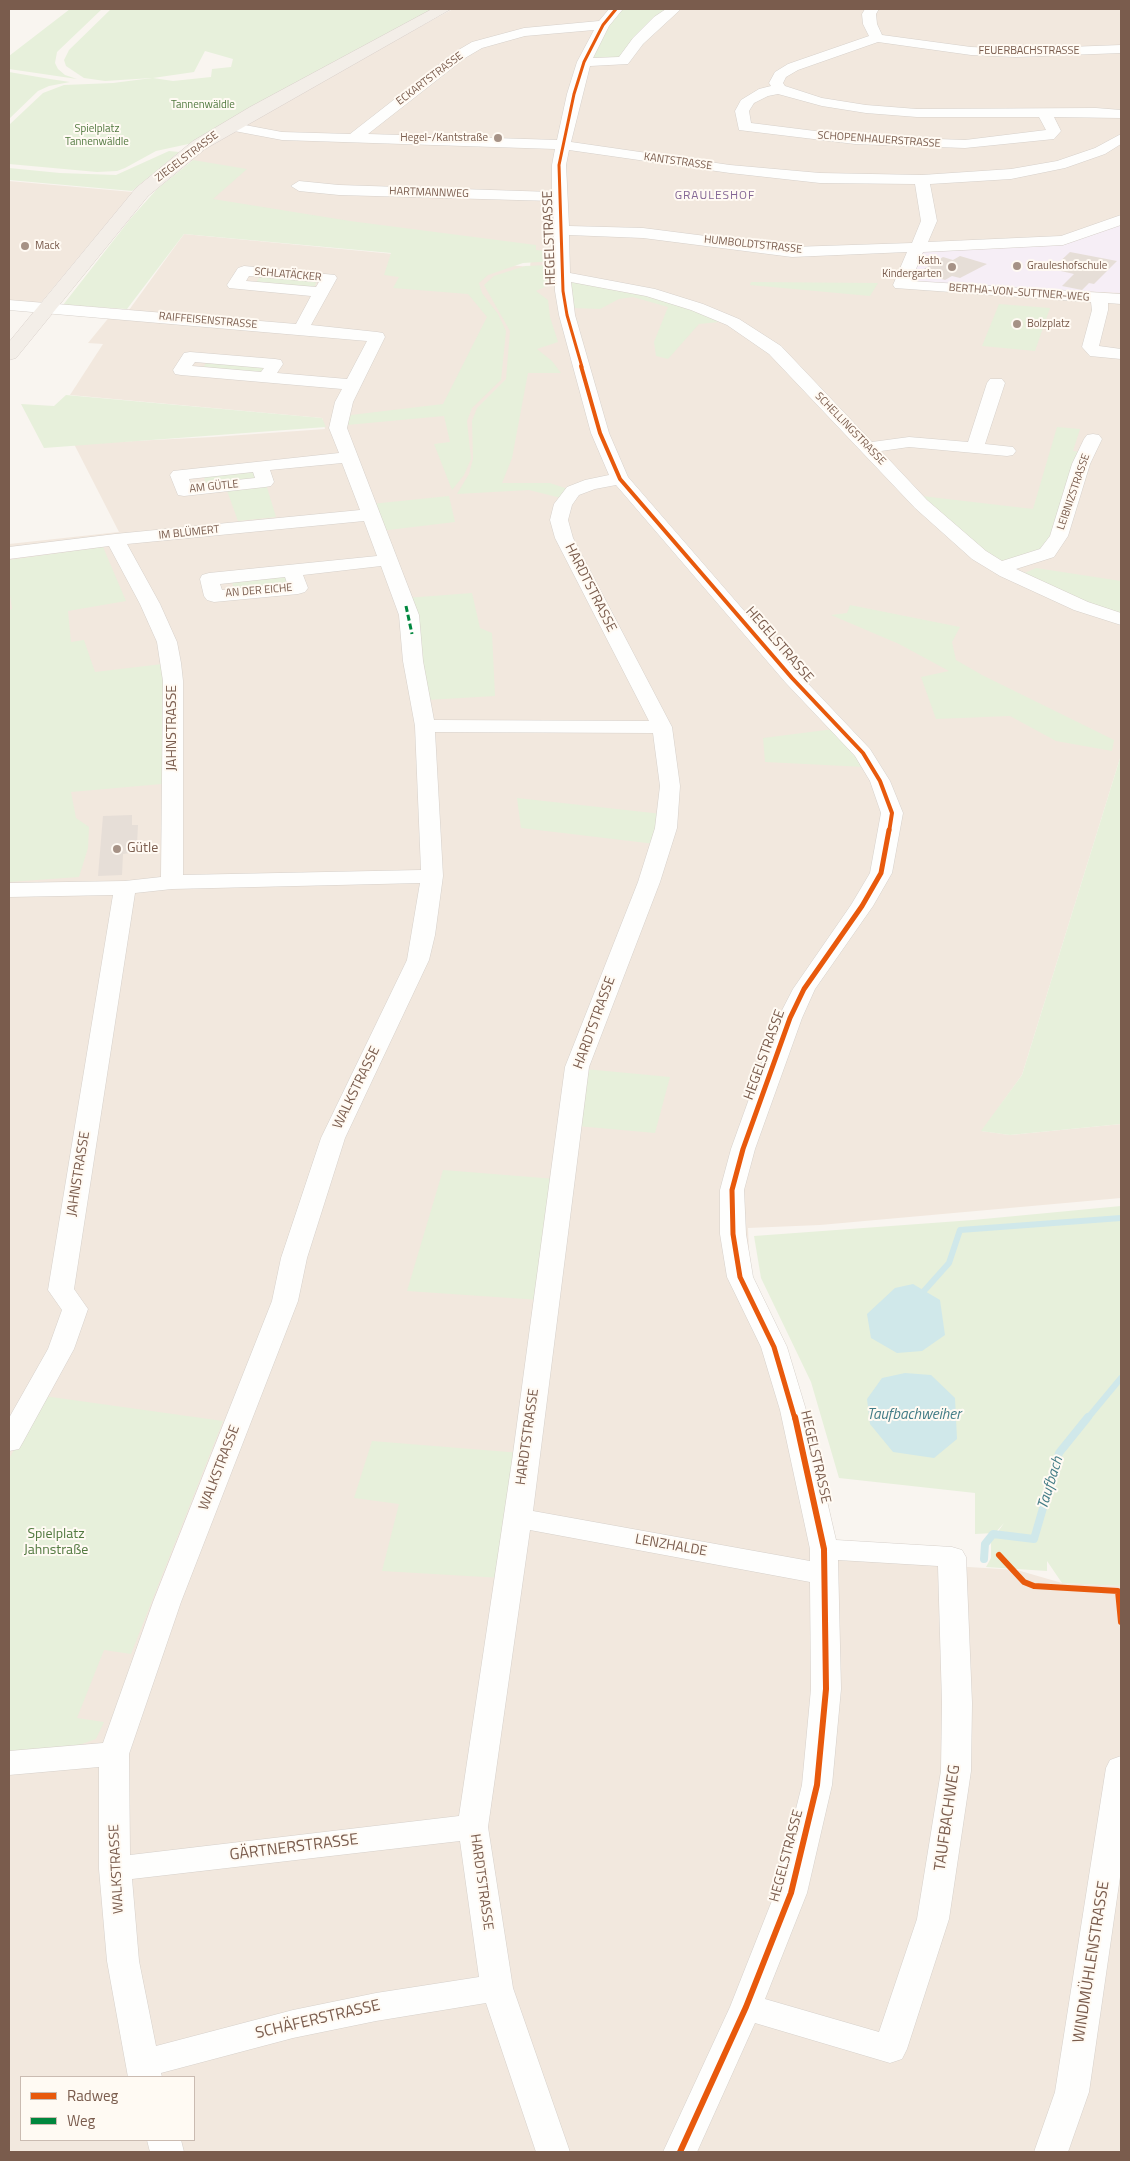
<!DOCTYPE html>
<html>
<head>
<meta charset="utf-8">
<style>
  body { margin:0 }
  #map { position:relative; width:1130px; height:2161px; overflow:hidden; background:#f9f5f0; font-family:"Titillium Web",sans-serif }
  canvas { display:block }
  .frame { position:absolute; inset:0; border:10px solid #7a5c4d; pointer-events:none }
  .legend { position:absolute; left:20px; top:2076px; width:175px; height:65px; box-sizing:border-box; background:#fffaf3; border:1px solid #cabbb1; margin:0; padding:6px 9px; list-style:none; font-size:15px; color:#7a5c4d }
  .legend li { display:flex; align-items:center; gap:10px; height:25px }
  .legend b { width:25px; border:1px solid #cabbb1 }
</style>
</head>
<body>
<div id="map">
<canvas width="1130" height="2161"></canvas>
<div class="frame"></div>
<ul class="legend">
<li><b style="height:6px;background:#e8590c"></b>Radweg</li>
<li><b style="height:6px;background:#00873e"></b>Weg</li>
</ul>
</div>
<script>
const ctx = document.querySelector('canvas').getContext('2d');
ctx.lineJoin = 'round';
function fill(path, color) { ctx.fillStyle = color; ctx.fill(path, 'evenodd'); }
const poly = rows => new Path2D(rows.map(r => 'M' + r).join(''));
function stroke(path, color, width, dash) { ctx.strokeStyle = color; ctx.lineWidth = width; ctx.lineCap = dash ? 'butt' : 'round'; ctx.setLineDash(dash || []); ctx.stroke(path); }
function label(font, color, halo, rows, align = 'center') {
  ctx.font = font + ' "Titillium Web",sans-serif'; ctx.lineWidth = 4; ctx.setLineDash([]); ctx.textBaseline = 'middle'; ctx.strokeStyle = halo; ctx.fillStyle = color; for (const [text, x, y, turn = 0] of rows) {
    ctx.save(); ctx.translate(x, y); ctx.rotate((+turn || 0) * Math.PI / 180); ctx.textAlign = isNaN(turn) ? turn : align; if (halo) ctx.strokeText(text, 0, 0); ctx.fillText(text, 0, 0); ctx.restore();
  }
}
const residential = poly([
  [453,9,1121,9,1121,755,1022,1075,982,1131,1010,1135,1121,1124,1121,1198,820,1225,748,1228,750,1278,816,1473,824,1485,840,1559,1017,1570,1062,1583,1120,1586,1121,1566,1121,2152,9,2152,9,544,119,532,74,444,213,437,325,429,322,418,70,395,103,344,88,343,115,310,129,310,184,234,530,267,532,247,352,222,208,199,243,170,187,160,291,96],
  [21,2077,194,2077,194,2140,21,2140],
  [9,181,133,192,38,306,9,303]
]);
const education = poly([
  [1121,223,1121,293,906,283,920,250,1066,242]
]);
const green = poly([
  [70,9,102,9,57,52,55,63,58,69,65,75,77,79,9,69,9,56],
  [111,9,434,9,193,143,156,151,125,168,117,171,97,172,9,164,9,125,43,93,64,85,113,83,152,78,105,81,84,78,66,66,64,60,69,50],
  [205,51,233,59,231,67,212,69,211,77,173,81,153,78,194,72],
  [616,9,674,9,623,61,584,62,603,25],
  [9,72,50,79,70,82,49,86,38,91,9,119],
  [169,151,179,152,132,191,9,180,9,168,60,173,116,175],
  [193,160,247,169,213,199,350,221,536,245,536,250,556,252,557,261,523,263,488,275,479,283,482,293,498,314,506,331,501,380,472,408,467,421,471,459,464,475,452,490,434,444,450,442,444,416,347,425,351,415,443,404,487,317,468,294,393,288,399,277,384,275,391,253,184,234,127,309,63,305,131,218,157,189],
  [549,265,551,284,536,291,548,300,550,317,558,342,537,349,552,361,561,373,528,373,512,458,502,483,550,483,571,490,561,498,529,490,457,494,469,474,473,459,472,421,477,408,506,379,510,331,484,285,494,276,525,266],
  [261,275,318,279,314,288,255,284],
  [571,281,644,294,692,310,719,322,699,324,668,359,656,356,654,342,668,307,633,297,619,299,600,309,573,308],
  [751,282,878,283,870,296,750,285],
  [999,304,1050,308,1035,351,982,346],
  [208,360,268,365,262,374,202,369],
  [66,395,322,418,326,427,44,448,21,404,54,406],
  [1057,427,1080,429,1073,451,1086,453,1047,553,1000,568,913,495,1033,509],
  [257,468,262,481,207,487,203,474],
  [266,484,276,517,238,521,226,488],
  [449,496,455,522,380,531,371,504],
  [103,547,126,601,68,611,71,642,84,640,95,672,171,663,173,783,71,792,76,818,89,827,88,848,79,877,9,882,9,610,12,609,9,588,9,560],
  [1036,568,1121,581,1121,615,1087,605,1020,575],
  [289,573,294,586,235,592,231,579],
  [472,593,480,628,492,633,495,696,427,700,406,598],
  [850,605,960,627,952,642,956,660,982,675,1114,740,1112,751,1056,741,1010,716,936,719,921,677,949,671,899,644,831,615,847,613],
  [834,729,865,767,765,762,763,738],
  [1121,755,1121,1124,1010,1135,981,1131,1022,1075],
  [517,798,662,814,655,844,521,828],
  [585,1069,670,1077,655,1133,577,1126],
  [443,1170,556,1179,540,1300,407,1291],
  [1121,1206,1120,1586,1062,1583,1047,1561,1047,1571,986,1567,991,1558,991,1542,1004,1523,995,1533,975,1534,975,1493,839,1478,811,1382,761,1278,754,1236,973,1220],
  [44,1396,223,1421,131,1654,104,1650,77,1718,104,1722,96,1739,79,1745,9,1755,9,1459],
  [372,1441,521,1453,502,1578,382,1571,399,1504,354,1498]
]);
const water = poly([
  [913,1284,940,1300,945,1335,922,1351,897,1353,871,1338,867,1314,895,1288],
  [905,1373,931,1375,955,1398,957,1439,934,1458,893,1452,870,1424,867,1399,882,1378]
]);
const streamFar1 = poly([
  [924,1291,949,1263,960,1230,1121,1218],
  [1087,1419,1121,1378]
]);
const stream = poly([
  [984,1559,985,1544,993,1534,1034,1539,1059,1453,1088,1417]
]);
const building = poly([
  [1070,252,1117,261,1094,284,1089,283,1082,290,1062,286,1074,274,1052,269],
  [960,256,987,264,960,278,952,276,945,280,919,272,943,257,953,260],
  [132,815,132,825,138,825,137,845,131,845,130,853,123,854,122,875,98,876,103,816]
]);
const minor = poly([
  [609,9,623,9,609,26,593,58,619,57,633,38,654,17,666,9,681,9,643,44,628,64,590,66,571,142,730,165,820,173,922,175,1011,169,1057,161,1095,148,1121,134,1121,144,1105,154,1065,168,1011,179,930,184,937,221,928,242,1061,236,1121,215,1121,225,1063,245,923,252,911,281,1121,294,1121,304,1108,303,1108,310,1099,346,1121,349,1121,359,1090,356,1082,347,1092,310,1091,302,895,288,893,285,907,252,792,257,643,238,569,235,570,273,655,289,703,304,739,319,781,346,872,442,909,437,968,442,987,383,990,379,1002,379,1005,383,985,444,1013,447,1016,451,1013,455,1007,456,909,447,881,451,927,500,986,551,1002,561,1040,549,1050,536,1072,464,1084,439,1087,435,1093,434,1099,435,1102,439,1090,464,1068,536,1054,557,1016,569,1088,602,1121,613,1121,625,1074,610,1000,576,972,559,915,508,769,354,727,325,691,310,646,296,571,282,575,315,609,433,628,477,799,674,870,749,890,781,903,813,892,873,873,906,815,989,802,1018,755,1149,744,1190,746,1234,753,1277,787,1347,806,1410,836,1540,952,1547,962,1550,966,1557,972,1703,971,1771,949,1919,907,2049,902,2059,890,2063,755,2023,697,2152,663,2152,730,2007,775,1893,802,1785,811,1689,810,1582,530,1530,488,1827,513,1988,570,2152,536,2152,486,2003,376,2021,293,2038,161,2073,162,2077,128,2077,107,1961,99,1869,99,1767,9,1775,9,1751,103,1743,153,1602,272,1301,281,1258,321,1138,407,960,420,883,172,889,135,893,74,1289,88,1309,74,1349,23,1442,19,1449,9,1451,9,1418,48,1349,62,1310,48,1290,113,895,9,897,9,883,125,881,161,877,163,681,157,642,140,604,109,546,9,559,9,547,115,534,360,510,342,463,270,470,274,482,271,486,265,487,184,496,178,495,170,475,173,471,339,453,329,428,335,402,342,389,181,375,175,374,173,370,184,353,190,352,275,359,281,360,283,364,277,373,347,379,367,341,9,310,9,300,296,324,311,296,229,288,227,285,238,268,244,266,335,275,337,278,311,325,377,332,383,333,385,337,353,402,347,428,419,615,423,661,434,720,649,721,555,538,550,520,554,504,567,487,585,480,609,475,591,433,559,315,555,291,553,201,339,195,299,191,291,186,299,181,339,185,552,192,552,165,555,149,282,140,229,130,222,126,229,122,282,132,350,134,455,52,472,42,524,28,599,21,609,9],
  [594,30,577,62,567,94,557,140,368,134,465,58,482,48,525,36,594,30],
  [569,150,730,173,820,183,915,184,921,221,912,243,792,247,643,228,569,226,566,165,569,150],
  [249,276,319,282,316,287,246,281,249,276],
  [195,362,264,368,261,372,192,366,195,362],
  [253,472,255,478,191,485,189,479,253,472],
  [616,485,785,682,855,756,870,781,881,813,870,873,851,905,793,989,778,1018,731,1149,720,1190,720,1234,727,1277,761,1347,780,1410,810,1549,810,1561,533,1511,589,1067,660,882,677,828,680,786,672,727,573,538,568,520,572,505,579,495,595,489,616,485],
  [364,521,377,556,209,573,202,575,200,579,204,596,207,600,214,602,298,594,305,592,308,588,303,575,381,566,399,615,403,661,415,726,421,870,183,875,183,681,181,663,177,642,160,604,127,544,364,521],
  [285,577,287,583,222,590,220,584,285,577],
  [435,732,653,733,660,786,655,828,638,882,565,1067,512,1461,459,1816,130,1855,129,1754,181,1602,298,1301,307,1258,345,1138,429,960,435,935,443,876,435,732],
  [838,1560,938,1566,942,1703,941,1771,917,1919,879,2032,765,1999,807,1893,832,1785,841,1689,838,1560],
  [460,1841,479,1977,376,1993,293,2010,156,2046,139,1961,132,1879,460,1841],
  [865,9,879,9,876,14,877,24,882,35,971,47,1016,49,1121,45,1121,53,1016,57,971,55,878,42,798,70,786,77,783,83,785,86,822,98,866,105,917,109,1096,108,1121,110,1121,118,1054,117,1061,131,1054,139,965,148,855,144,739,130,735,111,741,100,759,89,771,86,769,83,775,72,788,64,869,36,863,24,862,14,865,9],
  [778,94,822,106,866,113,917,117,1039,117,1046,130,965,140,855,136,751,123,749,111,754,103,768,96,778,94],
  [1121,1756,1121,1870,1089,2092,1068,2152,1034,2152,1055,2092,1106,1768,1110,1760,1121,1756],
  [147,2140,181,2140,184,2152,150,2152,147,2140]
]);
const major = poly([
  [432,9,451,9,205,149,148,196,16,358,9,360,9,342,136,188,193,141,250,107,432,9]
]);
const quiet = poly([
  [406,606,412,634]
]);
const cyclewayFar3 = poly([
  [582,367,567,315,563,291,559,165,574,94,584,62,603,25,616,9]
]);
const cyclewayFar2 = poly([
  [581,366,600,433,620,479,792,678,863,753,880,781,892,813,889,832]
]);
const cyclewayFar1 = poly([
  [795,1419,774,1347,740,1277,733,1234,732,1190,743,1149,790,1018,804,989,862,906,881,873,889,830]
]);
const cycleway = poly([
  [999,1555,1024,1582,1034,1586,1118,1591,1121,1622],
  [680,2152,746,2007,791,1893,817,1785,826,1689,824,1549,795,1417]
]);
const markers = [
  [498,138,5,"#a69286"],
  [25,246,5,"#a69286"],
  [1017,266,5,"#a69286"],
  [952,267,5,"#a69286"],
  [1017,324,5,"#a69286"],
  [117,849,5,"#a69286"]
];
const farStreetnames = [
  ["FEUERBACHSTRASSE",1029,51],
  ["ECKARTSTRASSE",430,79,-37],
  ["SCHOPENHAUERSTRASSE",879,140,4],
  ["ZIEGELSTRASSE",187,157,-37],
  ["KANTSTRASSE",678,162,8],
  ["HARTMANNWEG",429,193,2],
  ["HUMBOLDTSTRASSE",753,245,6],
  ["SCHLATÄCKER",288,275,5],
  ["BERTHA-VON-SUTTNER-WEG",1019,293,4],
  ["RAIFFEISENSTRASSE",208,321,5],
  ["SCHELLINGSTRASSE",850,429,46],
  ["AM GÜTLE",214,487,-6],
  ["LEIBNIZSTRASSE",1074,492,-71],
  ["IM BLÜMERT",189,533,-6],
  ["AN DER EICHE",259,591,-5]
];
const farParknames = [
  ["Tannenwäldle",203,105],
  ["Spielplatz",97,129],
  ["Tannenwäldle",97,142]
];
const farPoinames = [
  ["Hegel-/Kantstraße",488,138,"right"],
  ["Mack",35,246],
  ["Kath.",942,261,"right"],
  ["Kindergarten",942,274,"right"],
  ["Grauleshofschule",1027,266],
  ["Bolzplatz",1027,324]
];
const farNeighbourhoodnames = [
  ["GRAULESHOF",715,196]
];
const streetNames = [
  ["HEGELSTRASSE",550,238,-92],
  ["HARDTSTRASSE",590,588,63],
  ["HEGELSTRASSE",779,645,49],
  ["JAHNSTRASSE",173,728,-90],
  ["HARDTSTRASSE",595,1023,-70],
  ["HEGELSTRASSE",765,1055,-70],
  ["WALKSTRASSE",357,1088,-64],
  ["JAHNSTRASSE",79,1174,-81],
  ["HARDTSTRASSE",528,1437,-82],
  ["HEGELSTRASSE",815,1457,77],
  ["WALKSTRASSE",220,1468,-69],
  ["LENZHALDE",671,1546,10],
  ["HEGELSTRASSE",787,1856,-75],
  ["WALKSTRASSE",117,1869,-93],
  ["HARDTSTRASSE",481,1882,82]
];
const poiNames = [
  ["Gütle",127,849]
];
const parkNames = [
  ["Spielplatz",56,1535],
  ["Jahnstraße",56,1551]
];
const waterNames = [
  ["Taufbachweiher",914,1415],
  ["Taufbach",1051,1483,-73]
];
const nearStreetnames = [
  ["TAUFBACHWEG",948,1818,-82],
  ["GÄRTNERSTRASSE",294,1848,-7],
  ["WINDMÜHLENSTRASSE",1092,1962,-81],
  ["SCHÄFERSTRASSE",318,2020,-13]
];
fill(residential, '#f2e8de');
fill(education, '#f6eef6');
fill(green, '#e7f0db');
fill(water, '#d0e8ea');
stroke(streamFar1, '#d0e8ea', 6);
stroke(stream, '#d0e8ea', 8);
fill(building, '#e6ded7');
stroke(minor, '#d7d1cb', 1);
stroke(major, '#dad1cc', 1);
fill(minor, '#fefefd');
fill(major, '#f3eee8');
stroke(quiet, '#00873e', 3, [6, 3]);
stroke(cyclewayFar3, '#e8590c', 3);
stroke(cyclewayFar2, '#e8590c', 4);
stroke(cyclewayFar1, '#e8590c', 5);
stroke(cycleway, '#e8590c', 6);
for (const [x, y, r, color] of markers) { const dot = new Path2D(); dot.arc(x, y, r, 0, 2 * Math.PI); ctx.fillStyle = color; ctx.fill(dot); stroke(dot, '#fffaf3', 2); }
label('11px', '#7a5c4d', '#fffaf3', farStreetnames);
label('11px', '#537a41', '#fffaf3', farParknames);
label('11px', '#7a5c4d', '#fffaf3', farPoinames, 'left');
ctx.letterSpacing = '1px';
label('12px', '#846695', '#fffaf3', farNeighbourhoodnames);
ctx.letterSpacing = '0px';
label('14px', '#7a5c4d', '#fffaf3', streetNames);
label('14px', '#7a5c4d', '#fffaf3', poiNames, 'left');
label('14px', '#537a41', '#fffaf3', parkNames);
label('italic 15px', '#437c86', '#fffaf3', waterNames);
label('16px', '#7a5c4d', '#fffaf3', nearStreetnames);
</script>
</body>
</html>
